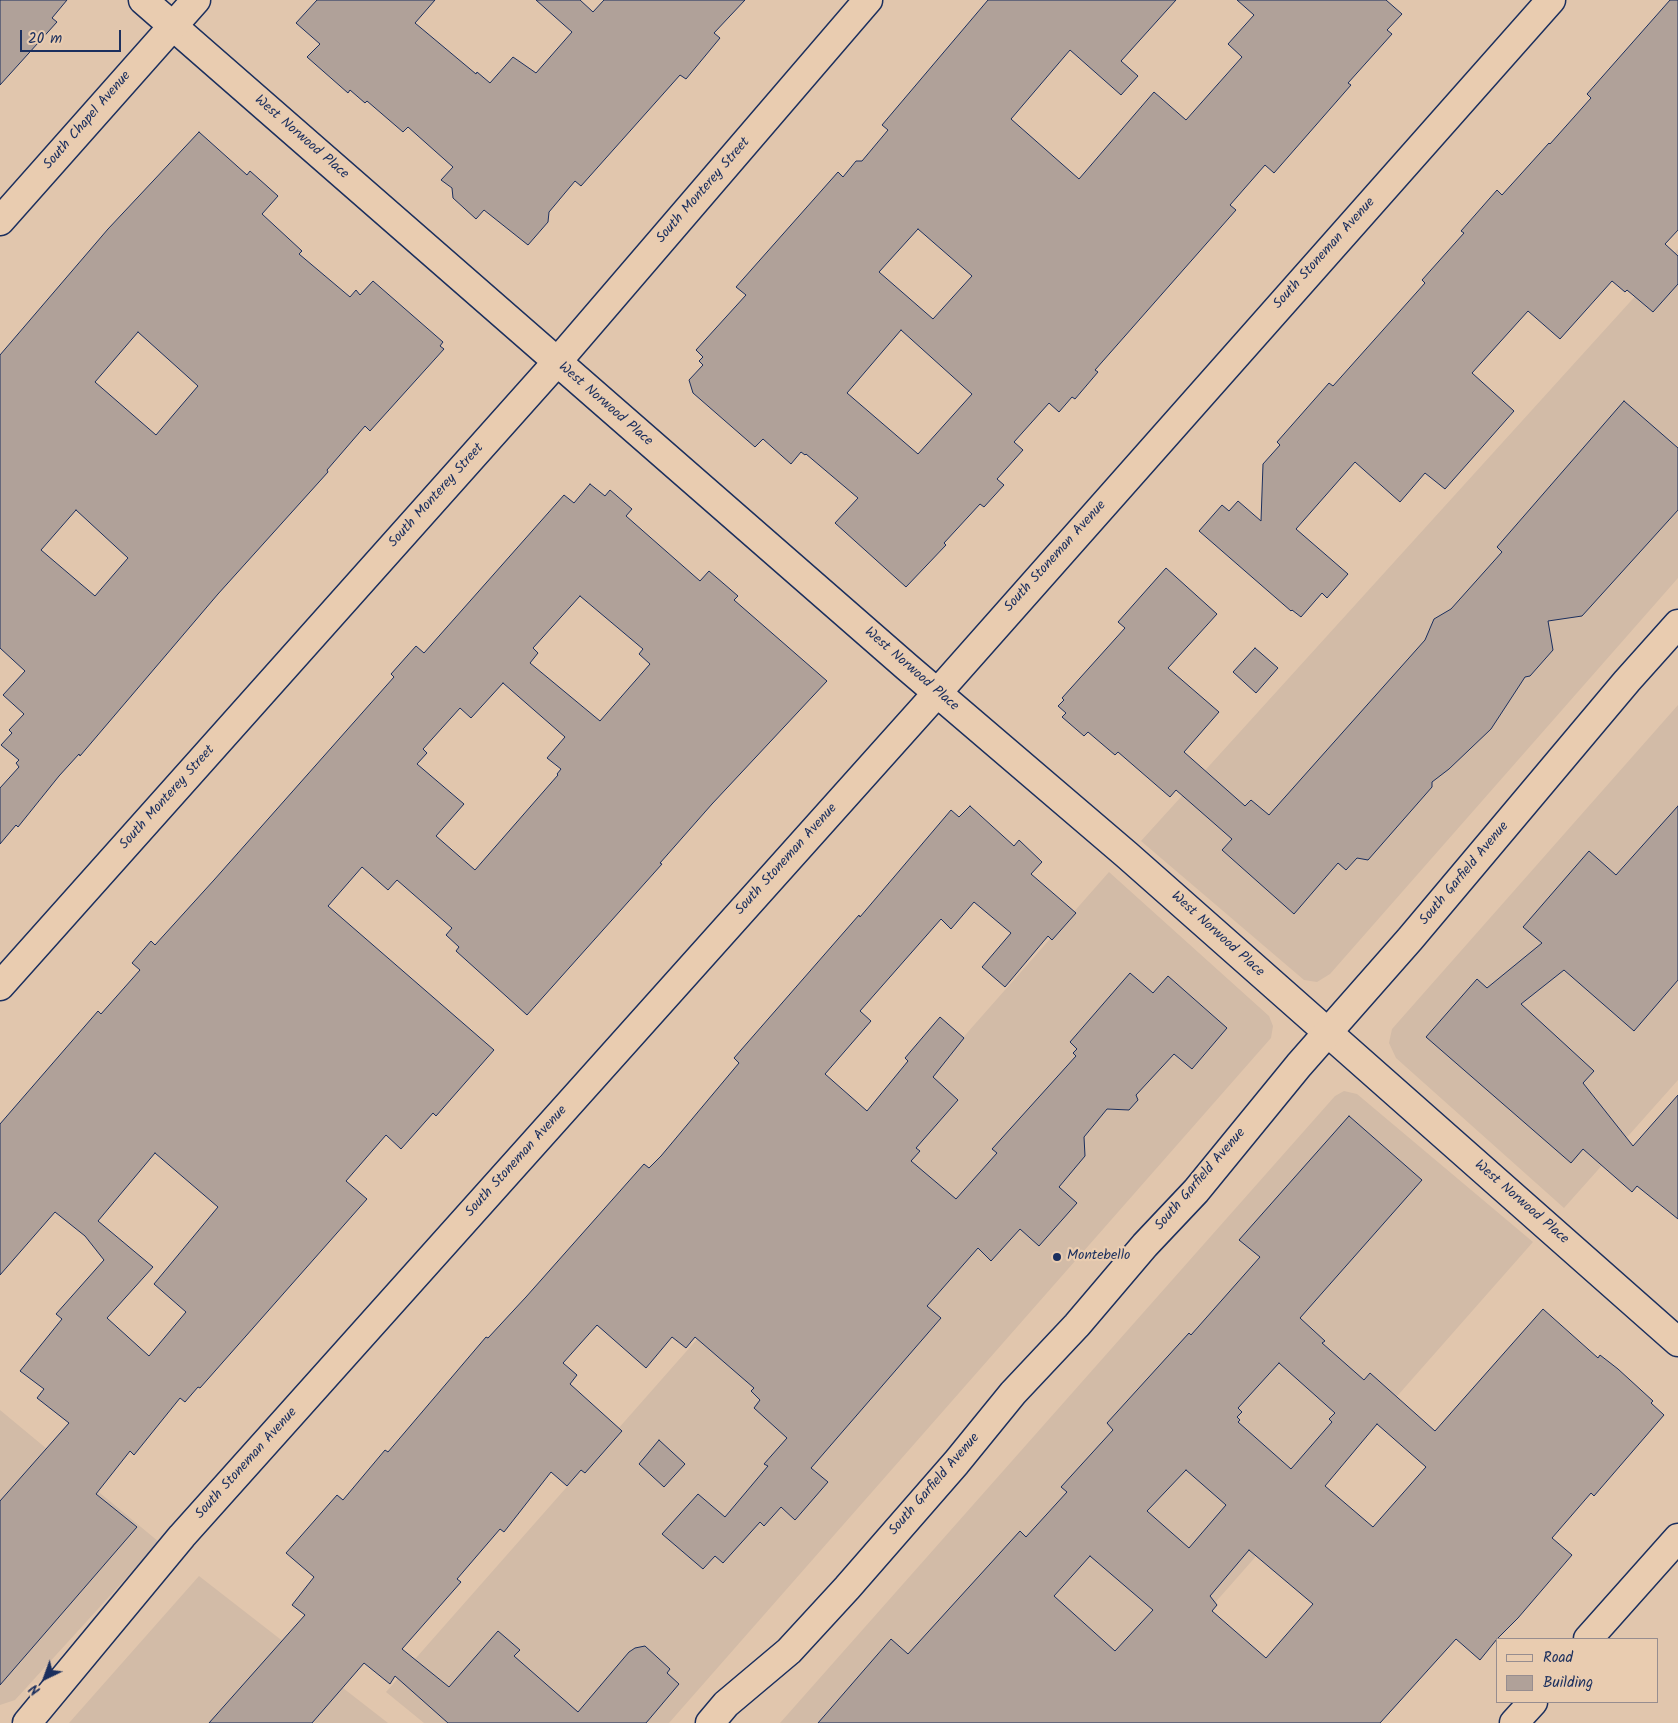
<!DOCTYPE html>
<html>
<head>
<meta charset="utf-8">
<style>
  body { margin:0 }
  #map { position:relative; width:1678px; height:1723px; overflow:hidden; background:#e1c6ad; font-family:Kalam,sans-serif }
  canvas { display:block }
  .legend { position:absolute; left:1496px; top:1638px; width:162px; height:65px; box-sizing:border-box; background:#e9ccb0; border:1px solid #978d8f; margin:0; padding:6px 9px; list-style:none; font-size:15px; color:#1b2f5e }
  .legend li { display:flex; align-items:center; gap:10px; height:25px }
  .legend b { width:25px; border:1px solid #978d8f }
  .north { position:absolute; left:20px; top:1653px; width:50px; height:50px; -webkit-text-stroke:4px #e9ccb0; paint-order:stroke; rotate:222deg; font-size:14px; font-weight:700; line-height:20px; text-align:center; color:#1b2f5e }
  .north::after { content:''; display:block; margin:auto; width:18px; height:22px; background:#1b2f5e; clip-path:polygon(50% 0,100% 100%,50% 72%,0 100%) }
  .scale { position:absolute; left:20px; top:30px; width:101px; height:22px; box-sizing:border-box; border:2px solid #1b2f5e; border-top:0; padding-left:6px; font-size:15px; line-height:18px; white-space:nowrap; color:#1b2f5e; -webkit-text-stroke:4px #e9ccb0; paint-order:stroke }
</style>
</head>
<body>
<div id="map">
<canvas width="1678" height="1723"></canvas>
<ul class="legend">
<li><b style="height:6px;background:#e9ccb0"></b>Road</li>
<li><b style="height:14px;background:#b0a199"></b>Building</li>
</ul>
<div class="north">N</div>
<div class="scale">20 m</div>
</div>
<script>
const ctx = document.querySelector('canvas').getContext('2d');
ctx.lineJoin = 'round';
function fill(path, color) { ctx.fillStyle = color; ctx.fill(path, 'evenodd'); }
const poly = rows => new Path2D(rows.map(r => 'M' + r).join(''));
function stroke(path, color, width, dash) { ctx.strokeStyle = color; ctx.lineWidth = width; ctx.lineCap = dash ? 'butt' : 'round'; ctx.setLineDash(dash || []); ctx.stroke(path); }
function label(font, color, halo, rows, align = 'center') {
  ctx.font = font + ' Kalam,sans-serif'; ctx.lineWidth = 4.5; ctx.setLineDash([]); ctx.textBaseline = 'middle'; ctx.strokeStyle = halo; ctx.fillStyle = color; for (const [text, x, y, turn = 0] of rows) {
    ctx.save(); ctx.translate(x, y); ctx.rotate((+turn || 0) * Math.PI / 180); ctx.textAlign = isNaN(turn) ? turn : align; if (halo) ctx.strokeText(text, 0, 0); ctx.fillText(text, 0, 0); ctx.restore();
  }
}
const built = poly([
  [1678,249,1678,578,1330,974,1317,982,1304,980,1141,841],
  [1678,705,1678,1080,1564,1208,1396,1058,1389,1043,1392,1029],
  [1109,872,1269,1016,1273,1026,1271,1038,669,1723,424,1723,386,1692],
  [1344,1091,1357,1094,1533,1242,1109,1723,780,1723,1335,1096],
  [0,1410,159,1542,15,1700,0,1705],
  [199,1576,388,1723,69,1723]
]);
const building = poly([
  [0,0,67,0,52,18,57,22,0,85,0,0],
  [317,0,435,0,415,23,476,74,477,72,490,83,513,57,536,73,572,32,536,0,580,0,593,12,604,0,745,0,714,33,720,38,686,79,680,75,581,186,575,181,549,212,548,222,528,245,484,210,476,219,453,198,452,188,441,180,453,167,408,127,403,132,367,101,365,103,350,90,348,93,307,57,320,44,296,23,317,0],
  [988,0,1176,0,1121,61,1138,76,1121,95,1070,50,1011,119,1079,179,1154,92,1186,120,1242,57,1228,44,1254,15,1237,0,1386,0,1402,14,1387,30,1392,34,1348,83,1351,85,1274,173,1265,165,1230,205,1236,210,1095,370,1098,372,1075,399,1072,397,1059,412,1049,403,1014,442,1023,450,997,479,1004,485,984,507,980,504,944,543,946,545,906,587,835,523,858,498,806,454,805,455,801,452,791,464,763,439,755,447,693,393,689,380,703,365,699,361,703,357,696,350,746,295,736,287,838,172,843,177,856,161,862,161,888,130,882,125,988,0],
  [918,229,972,276,933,319,879,272,918,229],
  [901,330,972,394,918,454,847,393,901,330],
  [1670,0,1678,0,1678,230,1665,244,1678,256,1678,284,1653,312,1627,290,1625,292,1612,281,1560,339,1528,311,1472,373,1514,411,1445,489,1425,473,1400,502,1355,462,1296,529,1348,574,1327,598,1322,593,1301,617,1292,610,1291,611,1199,531,1222,505,1229,511,1238,501,1261,521,1263,464,1280,445,1277,442,1329,383,1333,386,1425,283,1422,280,1464,233,1461,231,1497,190,1502,195,1549,143,1550,144,1591,98,1587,94,1670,0],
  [199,132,247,175,250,171,278,196,262,214,302,251,299,254,350,297,356,290,360,295,373,281,443,342,440,346,444,349,370,431,365,426,327,470,328,472,218,594,80,756,79,754,59,776,18,827,16,825,0,844,0,788,19,767,16,763,19,760,1,745,12,733,9,730,24,714,3,695,25,671,0,648,0,355,108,229,199,132],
  [138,332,198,386,156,435,95,382,138,332],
  [76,510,128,558,95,596,41,550,76,510],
  [1624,401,1678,448,1678,510,1582,616,1548,621,1553,650,1530,676,1525,677,1491,729,1449,769,1432,782,1432,787,1368,860,1357,858,1346,870,1338,863,1294,914,1222,850,1232,839,1176,790,1170,797,1118,752,1115,755,1088,732,1084,736,1062,717,1066,713,1058,706,1064,700,1062,698,1125,628,1118,622,1166,568,1217,614,1168,668,1219,712,1184,752,1245,806,1251,800,1269,815,1425,640,1434,619,1451,609,1502,552,1497,547,1624,401],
  [590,484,605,496,610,490,632,509,626,516,700,581,709,571,738,596,734,600,827,681,712,804,660,863,662,864,527,1015,456,951,459,947,446,935,452,928,397,880,388,890,362,867,328,906,494,1050,436,1116,433,1113,401,1149,386,1135,346,1181,367,1199,200,1388,198,1387,185,1402,180,1398,134,1455,130,1451,96,1494,137,1527,0,1685,0,1501,69,1423,37,1398,44,1389,20,1371,62,1319,56,1314,104,1260,85,1236,55,1212,0,1275,0,1124,98,1011,101,1014,140,970,132,963,151,941,155,945,214,880,394,677,391,674,416,646,424,653,564,495,574,503,590,484],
  [580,596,643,649,639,654,650,664,600,721,530,663,538,653,533,648,580,596],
  [503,683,565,737,547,758,561,769,557,774,558,775,475,870,436,836,464,804,417,764,427,753,423,749,460,708,471,718,503,683],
  [155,1153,218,1207,154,1284,186,1312,149,1356,107,1318,153,1267,98,1221,155,1153],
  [1255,648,1278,668,1256,693,1233,672,1255,648],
  [970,806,1014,846,1019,840,1042,862,1031,874,1076,913,1052,940,1048,936,1005,987,982,967,1011,933,974,902,951,929,941,919,860,1011,871,1021,825,1074,867,1111,908,1061,905,1058,940,1017,964,1038,933,1077,958,1100,916,1148,920,1151,911,1161,956,1199,997,1153,992,1149,1076,1056,1073,1053,1077,1049,1070,1042,1130,973,1153,993,1168,976,1227,1028,1192,1069,1174,1054,1136,1095,1138,1100,1129,1110,1107,1109,1084,1137,1085,1156,1059,1187,1077,1203,1039,1246,1020,1229,991,1261,978,1248,927,1306,941,1318,811,1468,828,1482,795,1520,781,1507,764,1526,760,1522,723,1563,715,1556,703,1569,662,1534,698,1494,725,1517,768,1466,764,1464,787,1438,754,1408,760,1400,751,1391,754,1388,695,1337,686,1348,672,1337,646,1368,597,1325,563,1363,577,1375,570,1384,622,1431,585,1473,581,1470,567,1486,551,1472,504,1532,500,1529,457,1579,461,1582,402,1649,449,1687,498,1631,520,1650,514,1656,578,1712,629,1652,635,1648,645,1646,670,1669,667,1673,679,1684,646,1723,448,1723,395,1676,390,1684,364,1663,312,1723,209,1723,305,1615,292,1605,314,1577,286,1553,337,1495,343,1500,385,1450,388,1452,486,1337,488,1338,526,1297,644,1164,649,1168,661,1156,739,1063,734,1058,859,915,860,917,951,810,959,817,970,806],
  [1678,806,1678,980,1634,1031,1564,970,1521,1004,1594,1071,1583,1083,1633,1146,1678,1095,1678,1219,1637,1186,1632,1192,1583,1149,1571,1163,1426,1037,1477,979,1487,988,1542,943,1523,927,1589,851,1616,875,1678,806],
  [1349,1116,1422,1180,1300,1318,1325,1341,1322,1343,1364,1380,1370,1373,1435,1431,1543,1309,1598,1358,1600,1355,1618,1369,1653,1401,1651,1403,1664,1415,1594,1496,1591,1493,1552,1538,1572,1555,1518,1618,1497,1639,1480,1660,1456,1639,1380,1723,818,1723,891,1639,908,1654,1020,1531,1026,1537,1067,1492,1061,1487,1113,1430,1107,1423,1189,1333,1191,1335,1260,1257,1239,1240,1349,1116],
  [1279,1363,1335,1413,1329,1419,1332,1422,1291,1469,1238,1422,1240,1420,1237,1417,1242,1412,1238,1408,1279,1363],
  [1377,1424,1426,1467,1373,1527,1325,1486,1377,1424],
  [1186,1470,1226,1505,1189,1548,1147,1511,1186,1470],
  [1249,1550,1313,1604,1266,1658,1212,1611,1217,1605,1210,1596,1249,1550],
  [1090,1556,1153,1610,1115,1651,1054,1596,1090,1556],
  [659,1440,685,1464,664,1487,639,1464,659,1440]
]);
const street = poly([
  [143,0,907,667,1127,855,1678,1342],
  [0,986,557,362,868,0],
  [1588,1639,1678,1538],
  [27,1723,182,1536,938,692,1551,0],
  [1514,1723,1533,1702]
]);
const secondary = poly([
  [0,221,196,0],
  [710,1723,726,1704,789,1651,847,1588,956,1463,1013,1393,1077,1325,1145,1245,1196,1191,1299,1065,1410,939,1627,681,1678,624]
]);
const markers = [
  [1057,1257,5,"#1b2f5e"]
];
const streetNames = [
  ["South Chapel Avenue",88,121,-49],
  ["West Norwood Place",301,138,41],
  ["South Monterey Street",704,191,-49],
  ["South Stoneman Avenue",1325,254,-48],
  ["West Norwood Place",605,405,41],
  ["South Monterey Street",437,496,-48],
  ["South Stoneman Avenue",1056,557,-48],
  ["West Norwood Place",911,670,41],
  ["South Monterey Street",168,798,-48],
  ["South Stoneman Avenue",787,860,-48],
  ["South Garfield Avenue",1465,874,-50],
  ["West Norwood Place",1217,935,42],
  ["South Stoneman Avenue",517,1162,-48],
  ["South Garfield Avenue",1201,1180,-49],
  ["West Norwood Place",1521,1203,41],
  ["South Stoneman Avenue",247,1464,-48],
  ["South Garfield Avenue",935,1485,-49]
];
const poiNames = [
  ["Montebello",1067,1257]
];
fill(built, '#d2bba7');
fill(building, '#b0a199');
stroke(building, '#1b2f5e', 1);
stroke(street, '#1b2f5e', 31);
stroke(secondary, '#1b2f5e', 31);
stroke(street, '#e9ccb0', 28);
stroke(secondary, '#e9ccb0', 28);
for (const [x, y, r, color] of markers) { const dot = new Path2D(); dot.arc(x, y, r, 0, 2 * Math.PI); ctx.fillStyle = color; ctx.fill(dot); stroke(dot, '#e9ccb0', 2); }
label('14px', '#1b2f5e', '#e9ccb0', streetNames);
label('14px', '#1b2f5e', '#e9ccb0', poiNames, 'left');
</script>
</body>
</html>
